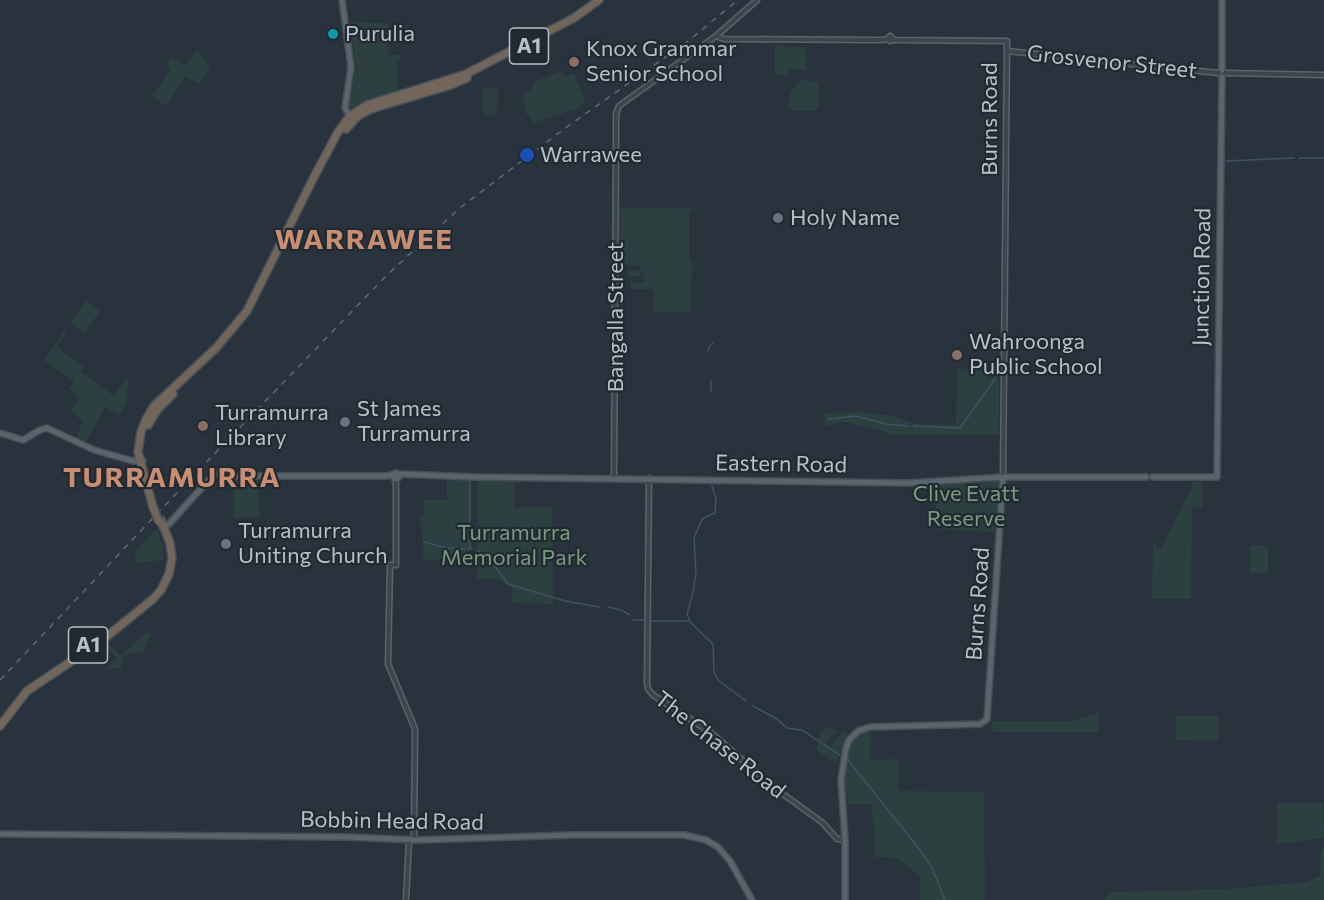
<!DOCTYPE html>
<html>
<head>
<meta charset="utf-8">
<style>
  body { margin:0 }
  canvas { display:block; background:#28333d }
</style>
</head>
<body>
<canvas width="1324" height="900"></canvas>
<script>
const ctx = document.querySelector('canvas').getContext('2d');
ctx.lineJoin = 'round';
function fill(path, color) { ctx.fillStyle = color; ctx.fill(path, 'evenodd'); }
const poly = rows => new Path2D(rows.map(r => 'M' + r).join(''));
function stroke(path, color, width, dash) { ctx.strokeStyle = color; ctx.lineWidth = width; ctx.lineCap = dash ? 'butt' : 'round'; ctx.setLineDash(dash || []); ctx.stroke(path); }
function label(font, color, halo, rows, align = 'center') {
  ctx.font = font + ' Commissioner,sans-serif'; ctx.lineWidth = 4.5; ctx.setLineDash([]); ctx.textBaseline = 'middle'; ctx.strokeStyle = halo; ctx.fillStyle = color; for (const [text, x, y, turn = 0] of rows) {
    ctx.save(); ctx.translate(x, y); ctx.rotate((+turn || 0) * Math.PI / 180); ctx.textAlign = isNaN(turn) ? turn : align; if (halo) ctx.strokeText(text, 0, 0); ctx.fillText(text, 0, 0); ctx.restore();
  }
}
const green = poly([
  [350,22,388,23,388,55,400,55,400,62,397,62,397,92,366,102,353,109,349,106,356,68],
  [775,46,805,47,807,65,804,67,807,67,807,69,789,70,788,75,775,74],
  [197,50,210,68,199,84,185,76,166,106,152,96,171,69,166,66,172,57,176,60,172,66,177,60,185,66],
  [560,72,565,76,574,73,585,103,576,109,533,123,526,113,523,95,532,88,535,81],
  [802,79,818,82,819,104,815,111,794,111,788,106,791,91],
  [483,88,498,88,497,116,483,115],
  [620,208,716,208,689,209,689,262,692,262,691,312,654,312,654,289,631,289,630,282,644,282,645,276,641,270,640,276,628,276,628,270,641,270,637,265,619,265],
  [86,301,100,311,84,333,70,323],
  [65,330,67,332,57,347,84,367,81,372,114,396,129,375,126,404,119,415,105,407,86,442,76,437,83,421,70,411,80,397,69,389,74,381,44,360],
  [957,368,997,372,999,368,999,435,891,435,875,429,845,422,825,426,825,413,858,412,894,416,915,424,956,425],
  [233,480,258,480,260,518,234,518],
  [447,480,469,480,469,560,423,560,422,526,420,526,420,517,424,517,424,500,447,500],
  [480,481,514,481,514,507,552,507,553,604,512,603,512,587,497,579,477,579,478,483],
  [998,482,995,532,936,529,936,485],
  [1192,482,1202,482,1202,507,1192,508,1191,599,1152,599,1153,542,1156,547,1161,548,1192,487],
  [157,529,163,548,164,560,136,563,135,551],
  [1250,545,1268,546,1268,573,1250,573],
  [148,631,151,635,144,652,123,655,121,668,107,669,117,657,106,646,98,653,95,650,106,641,121,655],
  [1098,713,1098,732,993,732,991,721,1073,721],
  [1176,716,1218,716,1218,741,1176,740],
  [829,727,838,730,826,743,830,747,844,731,850,734,835,763,817,750,819,733],
  [861,731,871,731,870,760,898,759,899,791,984,792,985,900,990,900,920,900,920,876,896,858,875,857,875,836,871,804,848,804,847,792,844,792,844,766,848,746,855,734],
  [1323,802,1324,838,1277,844,1277,803],
  [1324,848,1324,900,1104,900,1111,892,1225,889,1306,882,1320,876,1321,850]
]);
const stream = poly([
  [1299,158,1324,158],
  [1226,161,1294,158],
  [708,351,710,345,713,343],
  [711,391,711,381],
  [829,419,856,416,886,424,908,426],
  [914,426,960,428,995,379],
  [470,480,470,549],
  [424,542,447,548,465,549],
  [468,549,472,549],
  [477,551,487,556,508,584,565,601,599,607],
  [608,607,621,610,630,615],
  [633,620,644,620],
  [650,621,689,621],
  [690,621,687,614,693,592,696,572,694,538,702,519,715,513,716,499,712,486],
  [690,622,713,644,714,673,718,680,746,701],
  [753,706,777,719,787,728,802,730,841,756],
  [847,759,921,851,932,868,945,900]
]);
const minor = poly([
  [716,36,724,39,880,40,888,39,890,36,893,39,890,41,888,39],
  [893,40,1007,41,1003,477],
  [1007,51,1218,73],
  [1225,73,1324,75],
  [615,151,618,152,617,155,614,154,615,151],
  [616,151,616,114,619,106,716,36,757,0],
  [614,478,616,155],
  [649,478,647,683,648,689,653,695,710,732,776,789,823,823,837,839,845,840],
  [395,479,396,485,396,565,390,565,388,664,415,729,414,839],
  [406,900,409,840]
]);
const major = poly([
  [342,0,351,67,345,108,352,120],
  [1222,70,1222,0],
  [0,433,23,440,40,430,47,428,94,450,133,461,143,461],
  '393 476a3 3 0 1 1 6 0a3 3 0 1 1-6 0Z',
  [399,474,474,477,909,483,1003,477,1146,477],
  [1153,477,1217,477,1222,77],
  [162,527,169,524,215,473,221,476,387,476,394,474],
  [0,834,347,837,418,840,572,835,684,835,706,840,718,847,730,861,752,900],
  [845,900,845,840,841,780,846,748,849,740,858,731,870,727,980,724,987,719,1003,477]
]);
const highway = poly([
  [346,129,358,116,371,109,451,85,467,78],
  [148,425,158,409,173,394],
  [153,507,138,452,141,432,146,419,154,406,216,348,247,311,314,177,338,132,349,117,367,105,466,74,574,18,599,0],
  [0,726,27,691,100,642,153,599,161,590,169,574,172,558,170,543,161,520]
]);
const rail = poly([
  [0,680,170,500,387,275,461,207,564,129,687,42,738,0]
]);
const highwayBridge = poly([
  [153,507,159,522]
]);
const markers = [
  [333,34,6,"#0f9aa8"],
  [574,62,6,"#8d6e63"],
  [527,155,8,"#1a4fb4"],
  [778,218,6,"#6b7280"],
  [957,355,6,"#8d6e63"],
  [345,422,6,"#6b7280"],
  [203,426,6,"#8d6e63"],
  [226,544,6,"#6b7280"]
];
const shields = [
  [529,46,39],
  [88,645,39]
];
const shieldNames = [
  ["A1",529,46],
  ["A1",88,645]
];
const poiNames = [
  ["Purulia",345,34],
  ["Knox Grammar",586,49],
  ["Senior School",586,74],
  ["Warrawee",540,155],
  ["Holy Name",790,218],
  ["Wahroonga",969,342],
  ["Public School",969,367],
  ["St James",357,409],
  ["Turramurra",357,434],
  ["Turramurra",215,413],
  ["Library",215,438],
  ["Turramurra",238,531],
  ["Uniting Church",238,556]
];
const streetNames = [
  ["Grosvenor Street",1112,62,6],
  ["Burns Road",990,119,-90],
  ["Junction Road",1202,277,-89],
  ["Bangalla Street",616,317,-90],
  ["Eastern Road",781,464,1],
  ["Burns Road",978,604,-86],
  ["The Chase Road",720,745,38],
  ["Bobbin Head Road",392,821,1]
];
const parkNames = [
  ["Clive Evatt",966,494],
  ["Reserve",966,519],
  ["Turramurra",514,533],
  ["Memorial Park",514,558]
];
const districtNames = [
  ["WARRAWEE",364,240],
  ["TURRAMURRA",172,478]
];
fill(green, '#2b403f');
stroke(stream, '#405364', 1.5);
stroke(minor, '#5a636b', 7);
stroke(major, '#454e56', 8);
stroke(highway, '#475058', 10);
stroke(minor, '#3c454d', 4);
stroke(major, '#5a646d', 5);
stroke(highway, '#72665a', 7);
stroke(rail, '#5e6974', 1.5, [6, 6]);
stroke(highwayBridge, '#475058', 10, []);
stroke(highwayBridge, '#72665a', 7);
for (const [x, y, r, color] of markers) { const dot = new Path2D(); dot.arc(x, y, r, 0, 2 * Math.PI); ctx.fillStyle = color; ctx.fill(dot); stroke(dot, '#212a32', 2); }
for (const [x, y, w] of shields) { const box = new Path2D(); box.roundRect(x - w / 2, y - 18, w, 36, 4.5); ctx.fillStyle = '#212a32'; ctx.fill(box); stroke(box, '#b8c0c8', 1.5); }
label('bold 21px', '#b8c0c8', null, shieldNames);
label('22px', '#b8c0c8', '#212a32', poiNames, 'left');
label('22px', '#b8c0c8', '#212a32', streetNames);
label('22px', '#799b7d', '#212a32', parkNames);
ctx.letterSpacing = '1.5px';
label('bold 28px', '#c98e72', '#212a32', districtNames);
ctx.letterSpacing = '0px';
</script>
</body>
</html>
